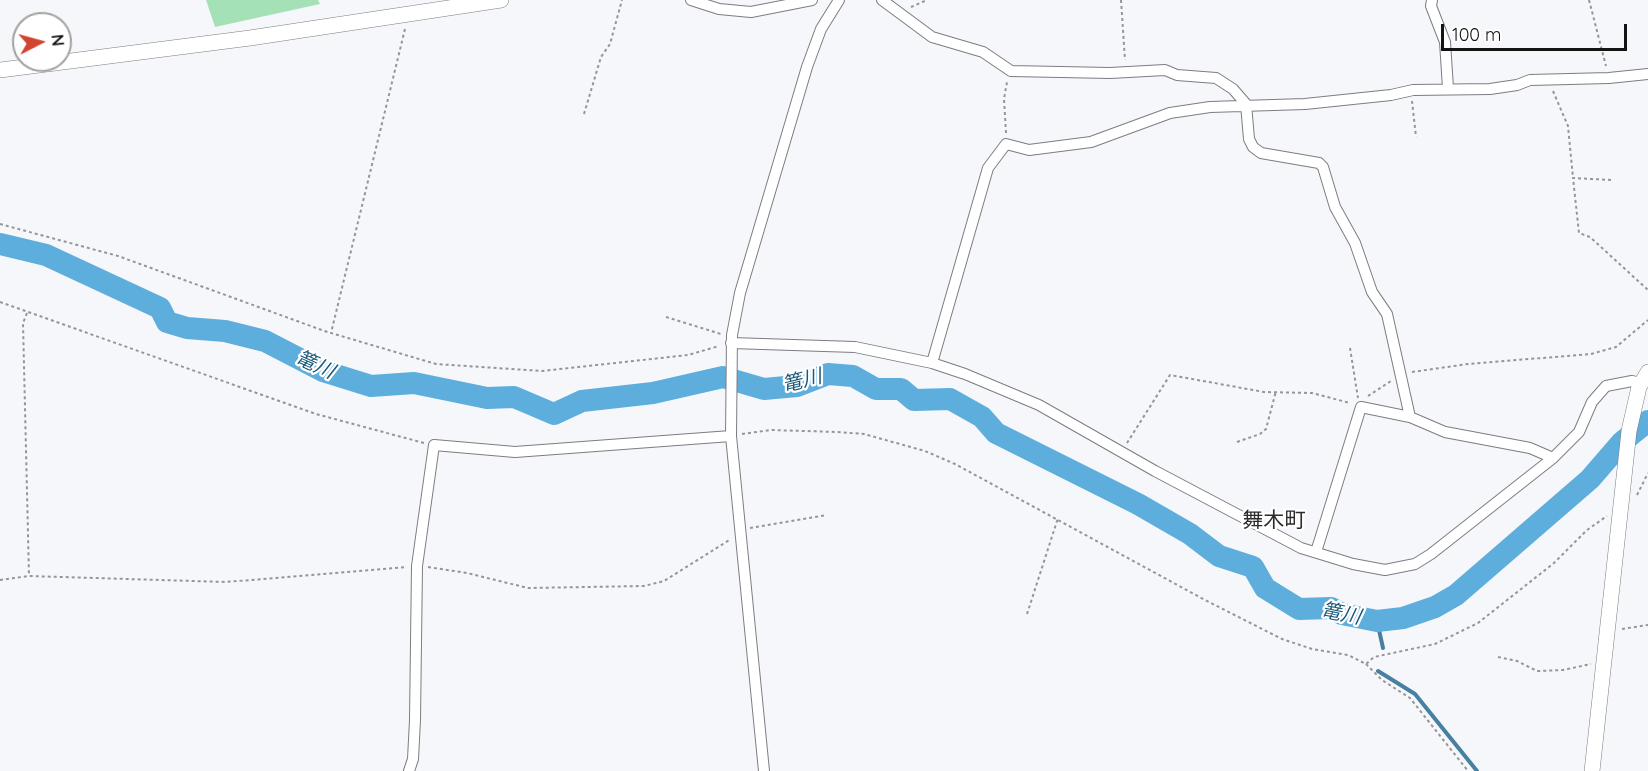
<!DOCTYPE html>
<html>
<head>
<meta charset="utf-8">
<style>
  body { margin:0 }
  #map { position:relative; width:1648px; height:771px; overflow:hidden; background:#f6f7fa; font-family:Quicksand,sans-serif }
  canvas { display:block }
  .north { position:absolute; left:12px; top:12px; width:60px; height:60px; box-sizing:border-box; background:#fff; border:2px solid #a1a1a1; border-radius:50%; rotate:84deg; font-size:16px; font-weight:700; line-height:24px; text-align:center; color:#141415 }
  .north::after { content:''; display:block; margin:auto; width:21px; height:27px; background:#d14530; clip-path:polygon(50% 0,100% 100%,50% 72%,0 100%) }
  .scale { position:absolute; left:1441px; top:24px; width:186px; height:27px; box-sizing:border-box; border:3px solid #141415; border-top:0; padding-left:8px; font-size:18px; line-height:21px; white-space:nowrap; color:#141415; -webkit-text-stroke:4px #fff; paint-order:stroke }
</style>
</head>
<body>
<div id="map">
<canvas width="1648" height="771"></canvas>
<div class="north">N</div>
<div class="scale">100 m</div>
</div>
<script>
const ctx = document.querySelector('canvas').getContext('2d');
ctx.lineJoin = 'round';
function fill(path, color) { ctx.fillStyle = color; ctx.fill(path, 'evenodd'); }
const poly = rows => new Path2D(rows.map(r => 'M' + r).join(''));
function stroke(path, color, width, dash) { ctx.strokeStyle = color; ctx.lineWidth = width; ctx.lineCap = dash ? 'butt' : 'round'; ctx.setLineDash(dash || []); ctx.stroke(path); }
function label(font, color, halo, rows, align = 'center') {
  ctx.font = font + ' Quicksand,"Noto Sans JP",sans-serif'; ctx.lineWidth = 4.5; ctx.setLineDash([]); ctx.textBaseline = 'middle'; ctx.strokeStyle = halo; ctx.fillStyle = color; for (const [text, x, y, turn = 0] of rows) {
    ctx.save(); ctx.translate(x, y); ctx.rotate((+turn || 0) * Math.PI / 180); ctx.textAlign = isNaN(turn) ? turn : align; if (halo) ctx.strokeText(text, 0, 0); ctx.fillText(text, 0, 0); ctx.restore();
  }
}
const green = poly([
  [206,0,318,0,320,4,215,27]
]);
const stream = poly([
  [1377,621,1383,648],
  [1378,671,1415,694,1477,771]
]);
const river = poly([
  [0,244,46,255,160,308,167,322,187,328,225,331,265,341,323,371,371,386,414,383,487,398,514,397,554,414,582,401,653,393,723,377,764,389,797,386,828,374,853,376,876,389,901,389,914,400,950,399,982,417,996,433,1138,504,1190,534,1219,556,1253,567,1265,588,1299,609,1331,608,1342,614,1377,621,1403,618,1435,607,1456,595,1590,479,1622,442,1648,421]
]);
const path = poly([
  [1121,0,1125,60],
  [1589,0,1606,66],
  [911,7,927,0],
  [405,29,331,333,436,364,542,371,688,355,719,346],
  [1553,91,1568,126,1573,178],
  [1412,101,1416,137],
  [584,114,601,57,610,44,622,0],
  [1006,133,1004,99,1007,82],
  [1611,180,1573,178,1579,233,1590,237,1648,290],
  [0,224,118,256,330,333],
  [0,302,316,414,424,443],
  [27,313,23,323,29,576],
  [666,317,721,334],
  [1350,348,1358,398],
  [1412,372,1468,364,1591,354,1616,347,1648,320],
  [1368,396,1391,381],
  [742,434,771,430,838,432,864,434,925,451,955,464,1205,600,1282,639,1312,649,1348,655,1366,664,1374,657,1435,644,1478,623,1554,563,1587,530,1607,516],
  [1237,442,1260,434,1266,429,1276,391],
  [1127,443,1170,375,1264,392,1312,393,1350,403],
  [1637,495,1648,473],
  [750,528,827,515],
  [428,567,467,573,528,588,644,586,664,581,731,539],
  [0,580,29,576,226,582,407,567],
  [1027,614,1058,518],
  [1622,629,1648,625],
  [1498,657,1517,661,1537,671,1563,670,1591,664],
  [1366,664,1382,680,1410,698,1468,771]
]);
const street = poly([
  [691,0,719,9,751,12,812,0],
  [882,0,932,37,983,52,1011,71,1110,73,1165,70,1177,75,1216,78,1233,89,1246,104,1249,139,1253,147,1261,153,1319,163,1323,167,1335,207,1355,243,1372,292,1387,314,1410,417],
  [1432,0,1431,6,1445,42,1448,88],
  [731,343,855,347,932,363,965,374,1039,405,1155,471,1301,548,1353,564,1385,570,1415,564,1431,554,1553,458,1579,432,1592,402,1606,386,1632,381,1641,383],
  [932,363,988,168,1006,144,1029,150,1091,142,1170,113,1210,107,1305,104,1391,95,1413,90,1490,89,1517,85,1530,80,1609,78,1648,74],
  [1316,552,1361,407,1410,417,1445,432,1530,448,1553,458],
  [409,771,413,759,415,720,417,566,434,445,515,452,731,436],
  [764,771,731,436,732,335,740,293,807,67,821,29,839,0]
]);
const secondary = poly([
  [0,70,250,38,501,0],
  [1592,771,1629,431,1639,387,1648,372]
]);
const waterNames = [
  ["篭川",315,365,24],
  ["篭川",802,381,-14],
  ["篭川",1341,614,11]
];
const quarterNames = [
  ["舞木町",1274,521]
];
fill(green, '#a5e1b7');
stroke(stream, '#4780a0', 4);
stroke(river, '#5daedc', 22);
stroke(street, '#7c7d80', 12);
stroke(secondary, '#7c7d80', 16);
stroke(path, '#959597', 2, [3, 3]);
stroke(street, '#fff', 10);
stroke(secondary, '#fff', 15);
label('italic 20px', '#1b5979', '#fff', waterNames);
label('21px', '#2b2b2e', '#fff', quarterNames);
</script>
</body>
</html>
